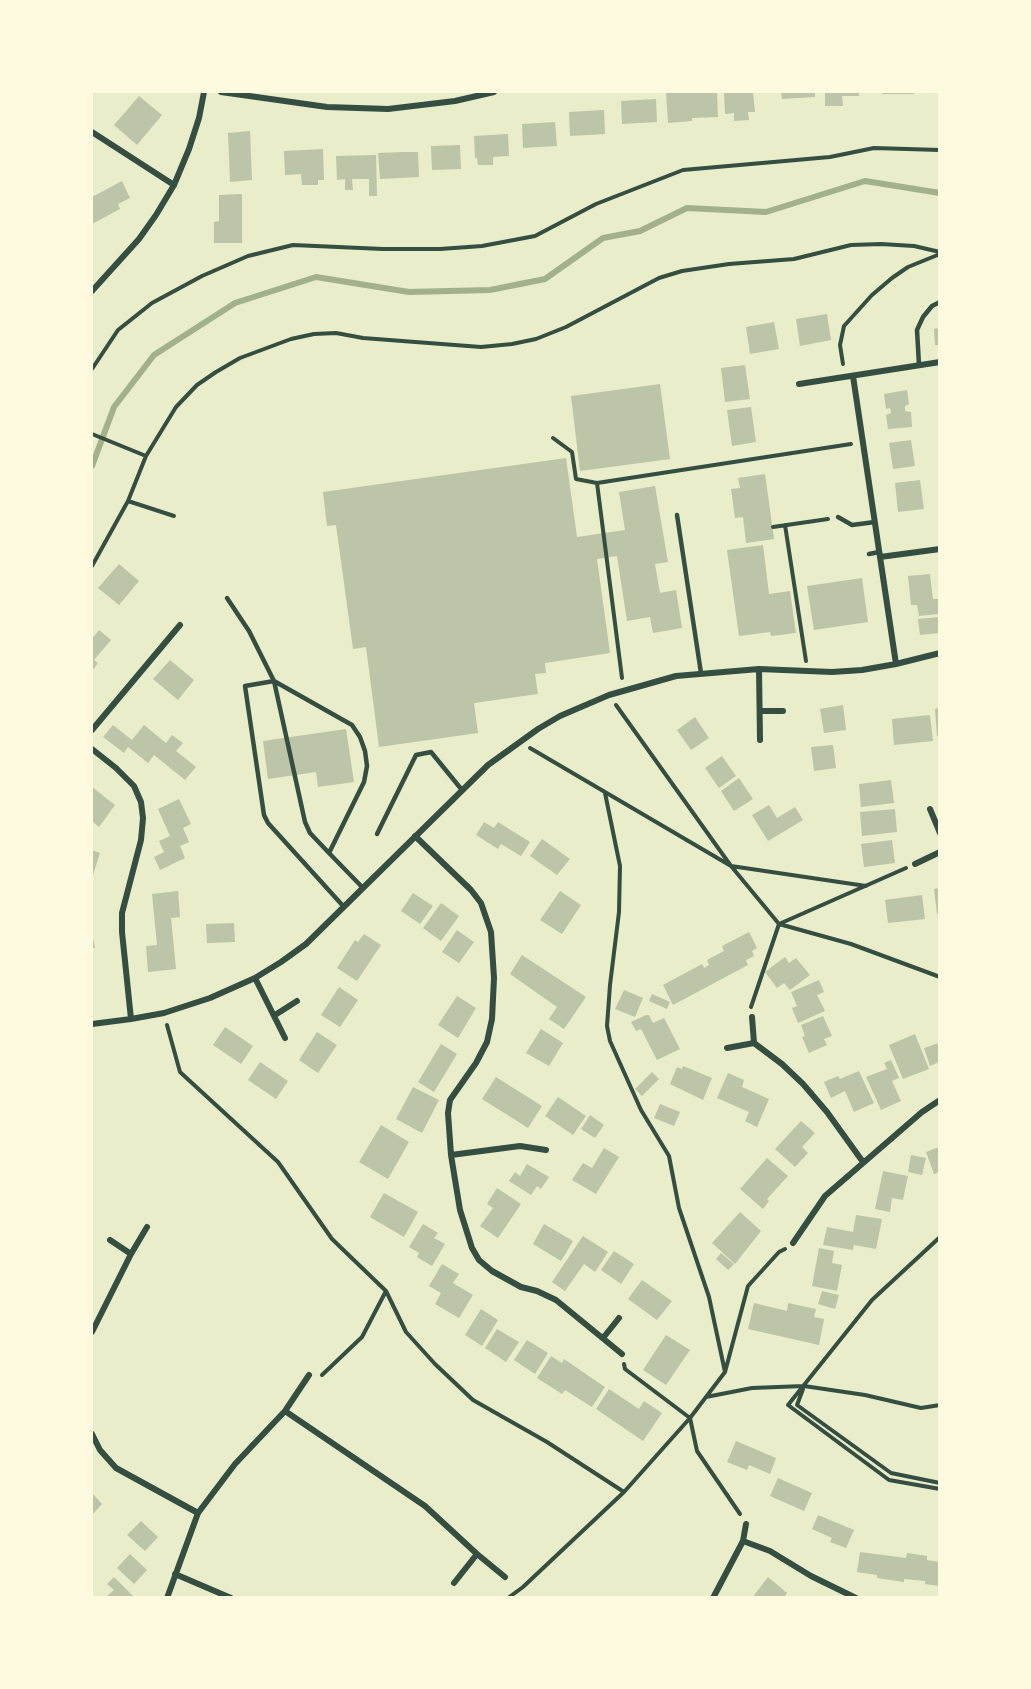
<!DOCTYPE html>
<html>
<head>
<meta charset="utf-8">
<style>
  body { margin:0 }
  #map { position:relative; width:1031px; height:1689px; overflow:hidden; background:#e9edc9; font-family:"Sofia Sans Condensed",sans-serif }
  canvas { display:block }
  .frame { position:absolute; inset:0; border:93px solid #fefae0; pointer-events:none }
</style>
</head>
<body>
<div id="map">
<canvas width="1031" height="1689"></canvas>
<div class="frame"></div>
</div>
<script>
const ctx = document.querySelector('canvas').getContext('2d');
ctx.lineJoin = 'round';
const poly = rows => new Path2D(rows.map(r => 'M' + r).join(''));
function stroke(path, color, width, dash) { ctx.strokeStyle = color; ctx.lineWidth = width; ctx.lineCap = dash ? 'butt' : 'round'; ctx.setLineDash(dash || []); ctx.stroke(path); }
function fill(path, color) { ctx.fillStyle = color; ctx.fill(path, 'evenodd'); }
const stream = poly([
  [92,466,114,407,154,355,235,303,316,277,409,292,490,290,545,279,603,238,640,231,687,208,766,212,865,181,940,193]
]);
const building = poly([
  [666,92,717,92,718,117,692,118,692,121,668,123],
  [724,92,753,92,755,112,748,112,749,120,734,121,734,113,725,114],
  [781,92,815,92,815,97,782,99],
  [825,92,859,92,859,96,842,96,843,106,825,106],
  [882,92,914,92,914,94,882,94],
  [139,96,162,115,137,145,114,125],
  [656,99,657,122,622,124,621,101],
  [604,110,605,134,570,136,569,112],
  [555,122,557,146,523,148,522,124],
  [250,131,252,180,230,182,228,133],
  [508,134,509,156,493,157,493,165,478,165,477,158,475,158,474,136],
  [460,145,461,169,432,170,431,146],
  [323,149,324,180,318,180,318,185,302,185,301,174,285,175,284,151],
  [404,152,418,152,419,177,380,179,378,153],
  [376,155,377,196,369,196,369,179,352,179,353,190,345,190,345,179,337,180,336,156],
  [122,181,130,198,118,204,120,209,92,224,92,197],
  [242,194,242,243,214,243,214,222,219,221,219,195],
  [827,314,831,340,800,346,796,319],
  [774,322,779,349,750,354,746,327],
  [939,328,939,345,935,345,934,329],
  [745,365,750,399,725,402,721,368],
  [660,384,670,459,580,471,571,396],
  [907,390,909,404,905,406,905,411,911,412,912,427,888,429,886,415,891,413,890,408,886,409,884,394],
  [751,407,756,442,732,446,727,410],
  [911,440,915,466,893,469,889,443],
  [566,458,577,537,625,530,619,492,655,486,668,562,655,564,660,593,676,590,682,628,653,633,650,617,627,621,617,556,597,559,610,653,545,663,546,673,535,674,538,694,474,703,478,733,379,747,366,647,353,649,336,525,327,526,323,492],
  [765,474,774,539,746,543,743,517,735,518,731,489,740,488,738,478],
  [920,480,924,509,898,512,895,483],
  [763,545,769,594,790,591,796,633,771,636,770,632,739,636,727,550],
  [119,564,139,581,119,605,98,588],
  [930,574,933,599,939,599,939,614,919,616,917,605,911,605,908,576],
  [862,578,868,622,814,630,807,586],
  [939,617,939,633,920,635,918,619],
  [99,630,111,640,94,660,98,663,92,671,92,639],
  [170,660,194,680,178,700,153,679],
  [843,705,846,730,824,733,820,709],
  [939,708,939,736,937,736,935,709],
  [930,715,933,741,894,745,892,719],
  [695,717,709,738,691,750,677,730],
  [113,725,132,740,144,725,166,743,172,735,183,743,176,751,196,767,185,780,154,755,148,763,128,747,124,753,103,737],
  [346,729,354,782,318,787,316,772,268,779,263,741],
  [833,745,836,768,814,771,811,747],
  [722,756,736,776,719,788,705,768],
  [739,778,753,799,734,811,721,791],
  [891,780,894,803,861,807,859,784],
  [92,787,115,805,99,827,92,821],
  [179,799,191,824,183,828,189,842,180,846,185,858,160,870,154,857,164,852,159,841,170,836,158,809],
  [769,805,777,818,795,807,803,820,768,841,752,815],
  [895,809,897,832,862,836,860,812],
  [484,822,494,828,498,822,530,842,521,856,501,844,498,849,476,835],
  [542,839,570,859,557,875,530,856],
  [892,840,895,863,864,867,861,844],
  [92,850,100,853,92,878],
  [939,888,939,913,937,914,934,889],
  [178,891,180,917,171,918,176,969,148,972,146,946,157,945,152,894],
  [560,891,581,905,562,934,540,920],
  [413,893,433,906,420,924,401,911],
  [922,895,925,919,888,923,885,900],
  [441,903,459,916,441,941,423,928],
  [234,923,235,942,207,943,206,924],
  [457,930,474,942,459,963,442,952],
  [749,932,757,948,752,951,754,956,746,960,748,965,673,1005,663,985,702,964,704,968,709,965,707,960,724,951,722,946],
  [92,933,95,948,92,948],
  [364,934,381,945,357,981,337,968,355,940,358,942],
  [522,955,586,997,564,1029,549,1019,557,1007,510,974],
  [785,957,789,963,796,958,810,975,790,990,784,983,777,988,765,972],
  [819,980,824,992,817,995,825,1011,798,1023,792,1008,797,1006,791,992],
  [339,987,358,1000,340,1027,321,1015],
  [624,990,643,998,635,1017,615,1009],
  [652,994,670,1002,667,1009,649,1001],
  [457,996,476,1008,458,1038,438,1025],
  [646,1015,649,1015,653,1023,664,1018,680,1049,657,1060,641,1029,636,1031,631,1022],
  [823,1016,832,1036,824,1039,827,1045,809,1053,802,1037,805,1036,801,1025],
  [225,1027,253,1046,241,1064,213,1045],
  [541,1029,563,1043,549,1066,526,1053],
  [317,1032,337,1045,318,1073,299,1060],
  [915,1034,929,1069,903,1079,889,1045],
  [939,1043,939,1062,930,1066,924,1048],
  [441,1044,457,1054,434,1092,418,1082],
  [891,1060,899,1078,892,1081,901,1101,881,1110,866,1077,887,1069,884,1063],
  [260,1062,288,1081,276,1099,248,1080],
  [683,1066,712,1078,703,1100,670,1084,677,1067,682,1069],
  [859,1071,874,1103,854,1112,845,1091,831,1098,824,1082,838,1076,840,1079],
  [652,1072,659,1079,642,1096,635,1089],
  [728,1073,744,1080,742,1087,769,1099,757,1127,745,1121,749,1112,717,1098],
  [496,1077,542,1106,528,1128,482,1099],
  [413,1087,439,1100,422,1133,396,1119],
  [558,1097,586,1116,573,1135,545,1116],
  [660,1104,680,1112,674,1126,654,1118],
  [590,1115,604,1125,595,1138,581,1129],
  [801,1121,815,1133,802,1147,808,1153,795,1167,775,1149],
  [381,1125,409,1142,388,1179,359,1162],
  [939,1147,939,1172,934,1174,926,1152],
  [604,1148,619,1157,596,1194,572,1180,583,1163,592,1168],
  [911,1155,926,1158,922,1175,908,1172],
  [767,1158,788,1176,767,1199,769,1201,763,1209,740,1189],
  [527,1164,549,1177,541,1189,537,1186,531,1195,509,1181,515,1172,520,1176],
  [883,1171,908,1176,903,1200,892,1198,890,1212,875,1209],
  [497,1188,521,1204,498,1238,480,1226,493,1208,487,1204],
  [384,1193,418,1212,404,1237,370,1217],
  [740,1212,761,1231,735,1264,712,1243],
  [856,1215,882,1219,876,1249,854,1245,853,1250,823,1245,827,1227,853,1232],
  [423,1224,438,1233,434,1238,445,1244,432,1266,417,1257,419,1253,409,1247],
  [544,1224,573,1241,561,1261,533,1244],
  [583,1236,608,1252,595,1272,584,1264,565,1291,552,1282],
  [819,1248,834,1251,832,1263,842,1265,837,1291,812,1286],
  [614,1251,634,1264,621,1284,601,1270],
  [721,1253,734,1264,728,1270,716,1259],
  [442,1264,459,1274,453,1283,473,1295,459,1318,435,1304,441,1293,429,1286],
  [642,1280,672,1301,657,1320,628,1299],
  [822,1291,839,1295,835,1309,818,1304],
  [754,1303,787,1311,788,1303,816,1309,814,1317,824,1319,819,1345,748,1329],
  [481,1309,498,1320,482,1346,465,1335],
  [497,1329,519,1342,506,1362,485,1348],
  [666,1335,690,1350,666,1385,643,1370],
  [527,1340,548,1353,535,1374,514,1360],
  [551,1356,562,1363,564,1359,605,1387,592,1407,565,1390,562,1394,537,1378],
  [609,1389,639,1409,644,1401,662,1413,643,1441,596,1409],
  [736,1441,776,1458,770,1474,749,1465,747,1470,727,1462],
  [778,1478,812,1493,804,1511,770,1496],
  [92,1493,102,1504,92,1515],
  [818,1515,854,1530,846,1548,830,1542,832,1538,812,1529],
  [141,1521,158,1537,145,1551,127,1535],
  [860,1552,906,1558,907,1553,927,1556,927,1560,939,1562,939,1586,925,1584,925,1581,904,1579,904,1582,877,1578,877,1575,857,1572],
  [130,1554,147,1570,134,1584,117,1568],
  [114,1577,135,1598,109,1598,107,1596,114,1590,107,1584],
  [768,1577,787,1593,784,1598,752,1598]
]);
const path = poly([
  [843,364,840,345,844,326,872,295,892,278,908,267,940,254],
  [92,369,118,330,152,303,202,276,248,256,293,245,383,249,440,249,482,246,535,236,596,204,683,170,830,157,874,148,940,150],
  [92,434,146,456],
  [553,438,572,452,576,479,597,483,622,678],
  [597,483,851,444],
  [128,501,174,516],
  [785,525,806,661],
  [773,527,828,519],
  [92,566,128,501,146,456,176,407,197,385,216,372,240,358,291,339,314,334,336,333,363,338,481,347,512,344,536,339,566,327,659,278,682,271,729,264,794,259,851,245,881,244,914,246,940,252],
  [616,705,731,866,779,924,851,944,940,977],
  [530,748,731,866,866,886],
  [605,793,620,866,619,912,610,985,607,1026,610,1041,641,1110,669,1156,679,1208,709,1297,725,1372],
  [751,1007,779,924,906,868],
  [167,1025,180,1072,278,1162,332,1239,386,1291,406,1332,435,1364,473,1400,547,1442,624,1492],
  [940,1237,872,1300,788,1405,889,1480,940,1489],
  [624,1364,625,1369,690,1418],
  [322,1375,362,1337,386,1291],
  [803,1389,797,1405,891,1473,940,1483],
  [706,1397,752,1388,804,1386,865,1395,921,1408,940,1405],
  [690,1418,697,1451,740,1514],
  [508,1598,523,1587,624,1492,690,1418,725,1372,748,1286,779,1252,785,1249]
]);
const service = poly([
  [919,365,917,330,923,317,932,306,940,302],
  [677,515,701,673],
  [838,517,852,525,875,522],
  [869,554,879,552],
  [227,598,249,631,274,681,305,822,310,833,329,853],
  [377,834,416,755,431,752,462,790],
  [344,907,268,823,264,815,245,686,274,681,352,725,360,737,365,751,367,766,364,782,329,853,363,888]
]);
const minor = poly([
  [221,92,327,107,388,109,455,101,494,92],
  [92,132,174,185],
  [92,291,139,239,156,215,174,185,189,149,199,118,204,92],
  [853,376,896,664],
  [799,384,940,362],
  [880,557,940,549],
  [759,669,760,740],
  [761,711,783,711],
  [92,730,180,625],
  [92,749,116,768,134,786,141,802,143,818,141,840,122,913,122,932,131,1019],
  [930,809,940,833],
  [415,836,471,890,481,903,491,932,494,978,492,1019,487,1042,476,1063,450,1100,448,1113,451,1155,460,1210,472,1248,479,1260,492,1271,521,1287,537,1291,556,1300,622,1354],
  [915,864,940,852],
  [255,978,285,1038],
  [275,1015,297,1001],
  [752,1017,754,1043],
  [92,1024,131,1019,164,1013,210,998,255,978,281,962,306,944,488,765,538,729,560,716,609,695,676,676,759,669,832,672,862,670,896,664,940,653],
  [727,1048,754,1043,782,1064,803,1084,827,1112,863,1162],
  [451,1155,520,1146,546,1150],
  [110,1240,131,1254],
  [793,1243,825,1196,922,1112,940,1100],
  [92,1332,131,1254,147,1227],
  [603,1338,619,1318],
  [285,1411,425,1506,477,1554,505,1577],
  [92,1434,100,1450,116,1468,198,1513],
  [743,1541,770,1551,811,1576,856,1598],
  [175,1574,231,1598],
  [454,1583,477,1554],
  [167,1598,198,1513,235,1464,285,1411,309,1375],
  [713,1598,743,1541,746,1524]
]);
stroke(stream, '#a3b18a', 6);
fill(building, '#bcc5a7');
stroke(path, '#344e41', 4);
stroke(service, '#344e41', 4.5);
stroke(minor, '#344e41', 6);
</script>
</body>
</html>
